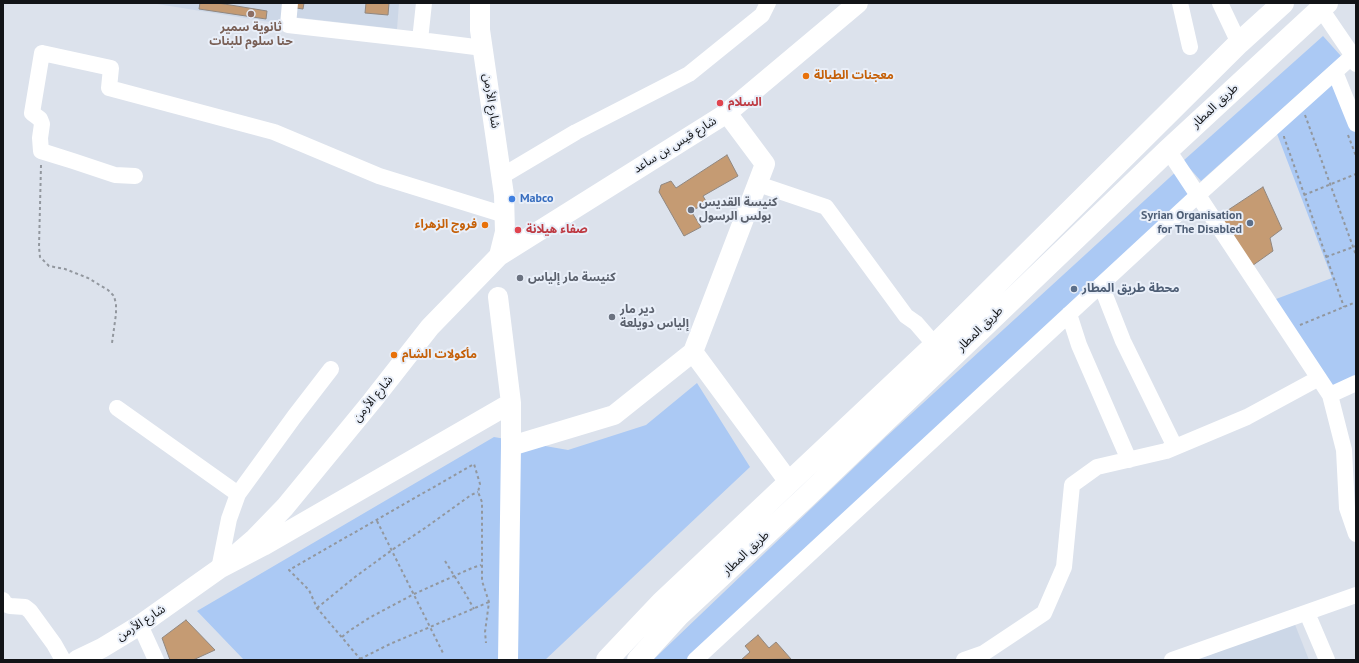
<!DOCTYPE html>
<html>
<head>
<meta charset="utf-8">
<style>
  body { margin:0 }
  #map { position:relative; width:1359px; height:663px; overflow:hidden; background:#dce2ec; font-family:"PT Sans",sans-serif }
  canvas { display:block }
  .frame { position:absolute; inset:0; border:4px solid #121417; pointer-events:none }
</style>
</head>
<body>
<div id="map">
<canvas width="1359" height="663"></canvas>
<div class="frame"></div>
</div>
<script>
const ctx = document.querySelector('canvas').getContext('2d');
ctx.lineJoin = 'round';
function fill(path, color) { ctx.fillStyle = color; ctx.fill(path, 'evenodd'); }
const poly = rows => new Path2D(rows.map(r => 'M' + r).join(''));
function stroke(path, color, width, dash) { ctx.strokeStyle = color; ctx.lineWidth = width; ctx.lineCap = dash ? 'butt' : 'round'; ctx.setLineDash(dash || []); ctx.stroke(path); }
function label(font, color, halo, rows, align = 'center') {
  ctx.font = font + ' "PT Sans","Noto Sans Arabic",sans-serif'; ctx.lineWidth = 4; ctx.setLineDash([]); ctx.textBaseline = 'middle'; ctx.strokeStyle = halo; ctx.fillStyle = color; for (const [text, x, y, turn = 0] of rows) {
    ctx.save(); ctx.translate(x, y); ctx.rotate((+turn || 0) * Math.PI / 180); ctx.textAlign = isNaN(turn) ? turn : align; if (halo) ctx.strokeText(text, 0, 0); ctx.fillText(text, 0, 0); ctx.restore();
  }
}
const built = poly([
  [151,3,284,3,282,24],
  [294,3,399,3,397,29,293,17],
  [1294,622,1309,660,1197,660]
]);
const green = poly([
  [1323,36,1341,56,1201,181,1183,161],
  [1335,72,1356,124,1356,384,1330,395,1268,302,1332,278,1274,126],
  [1180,168,1198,195,695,660,653,660,887,436],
  [697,383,750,467,545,660,244,660,197,611,494,437,568,450,646,425]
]);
const building = poly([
  [200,3,218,3,267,11,266,19,199,9,200,3],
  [297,3,304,3,303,9,296,8,297,3],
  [366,3,389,3,388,15,365,13,366,3],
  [727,155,738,176,703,196,707,203,691,211,701,227,684,236,659,192,661,185,671,181,676,188,727,155],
  [1263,187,1282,229,1270,238,1273,251,1249,268,1216,218,1263,187],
  [186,620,215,650,193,660,170,660,162,638,186,620],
  [758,635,769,648,776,642,791,659,741,660,750,652,745,646,758,635]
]);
const path = poly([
  [1305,115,1356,255],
  [1348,135,1356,156],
  [1284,136,1284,137,1344,307],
  [41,165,39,247,40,257,49,266,65,269,88,278,108,290,114,296,116,304,116,314,112,343],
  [1304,195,1356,174],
  [1326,257,1356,246],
  [1300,325,1356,302],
  [377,521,443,653],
  [445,561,465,593,474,609],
  [317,608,355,577,392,550,425,528,471,495,478,492],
  [342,637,349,631,369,618,414,594,472,568,481,565],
  [360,659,390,644,489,602],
  [361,660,317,608,309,590,289,570,474,464,480,484,478,492,482,502,482,581,489,602,485,632,486,643]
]);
const minor = poly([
  [290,3,288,25,420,40,483,48],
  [1180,3,1190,47],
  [1220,3,1239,43],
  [1321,9,1353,56,1356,64],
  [420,40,424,3],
  [1335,72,1356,124],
  [1168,150,1330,395,1344,450,1347,508,1356,534],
  [135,176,115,175,73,161,41,151,40,138,42,124,40,119,32,113,42,53,111,68,109,88,274,132,379,176,505,215],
  [502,176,576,132,689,74,762,15,768,3],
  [758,184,826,207,906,316,916,323,935,345],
  [1101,285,1123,341,1175,447],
  [1069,314,1079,345,1129,460],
  [1330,395,1356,383],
  [117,408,238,494],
  [219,569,229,519,238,494,294,417,331,369],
  [3,600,5,604,10,606,25,607,30,611,54,644,63,660],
  [1307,613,1327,660],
  [140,625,156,660],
  [695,660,1198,195,1356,53],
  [964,660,984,653,1044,613,1064,567,1072,485,1097,467,1166,451,1247,417,1319,378],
  [1172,660,1356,595]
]);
const major = poly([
  [499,256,727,113,858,3],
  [498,297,511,403],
  [693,352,789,482],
  [219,569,263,546,511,403,511,446,614,415,693,352,765,164,727,113],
  [77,660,102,648,140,625,219,569,255,538,285,507,372,401,430,327,499,256,505,232,504,195,480,30,480,3],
  [508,660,511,446]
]);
const highway = poly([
  [607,660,661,603,935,345,1239,43,1283,3],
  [638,660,678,616,806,497,1168,150,1327,3]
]);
const markers = [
  [251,14,4,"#8d6e63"],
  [806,76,4,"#e8710a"],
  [720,103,4,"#e0444e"],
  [512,199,4,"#3f7fe0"],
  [691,210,4,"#6b7280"],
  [1250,223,4,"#5c6f8a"],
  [485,225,4,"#e8710a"],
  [518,230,4,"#e0444e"],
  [520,278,4,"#6b7280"],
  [1074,289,4,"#5c6f8a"],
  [612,317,4,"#6b7280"],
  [394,355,4,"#e8710a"]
];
const educationNames = [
  ["ثانوية سمير",251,28],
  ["حنا سلوم للبنات",251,42]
];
const foodNames = [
  ["معجنات الطبالة",814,76],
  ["فروج الزهراء",477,225,"right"],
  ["مأكولات الشام",402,355]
];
const streetNames = [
  ["شارع الأرمن",491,101,81],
  ["طريق المطار",1215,106,-43],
  ["شارع قيس بن ساعد",675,145,-32],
  ["طريق المطار",980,329,-44],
  ["شارع الأرمن",373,399,-51],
  ["طريق المطار",746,553,-43],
  ["شارع الأرمن",141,623,-33]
];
const healthNames = [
  ["السلام",728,103],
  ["صفاء هيلانة",526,230]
];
const shopNames = [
  ["Mabco",520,199]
];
const worshipNames = [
  ["كنيسة القديس",699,203],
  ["بولس الرسول",699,217],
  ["كنيسة مار إلياس",528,278],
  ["دير مار",620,310],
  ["إلياس دويلعة",620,324]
];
const serviceNames = [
  ["Syrian Organisation",1242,216],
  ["for The Disabled",1242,230],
  ["محطة طريق المطار",1082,289,"left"]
];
fill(built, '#ccd7e7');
fill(green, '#abc9f4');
fill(building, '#c59b73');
stroke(building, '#908780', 1);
stroke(path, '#92979e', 2, [3, 3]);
stroke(minor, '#fff', 16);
stroke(major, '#fff', 20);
stroke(highway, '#fff', 22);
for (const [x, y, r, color] of markers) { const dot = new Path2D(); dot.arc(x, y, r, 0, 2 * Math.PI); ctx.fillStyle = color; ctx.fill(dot); stroke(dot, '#e9eff9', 1.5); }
label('bold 12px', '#785e54', '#e9eff9', educationNames);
label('bold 12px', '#c56008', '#e9eff9', foodNames, 'left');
label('12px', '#121417', '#e9eff9', streetNames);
label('bold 12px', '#be3a42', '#e9eff9', healthNames, 'left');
label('bold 12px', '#366cbe', '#e9eff9', shopNames, 'left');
label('bold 12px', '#5b616d', '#e9eff9', worshipNames, 'left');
label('bold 12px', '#4e5e75', '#e9eff9', serviceNames, 'right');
</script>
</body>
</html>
